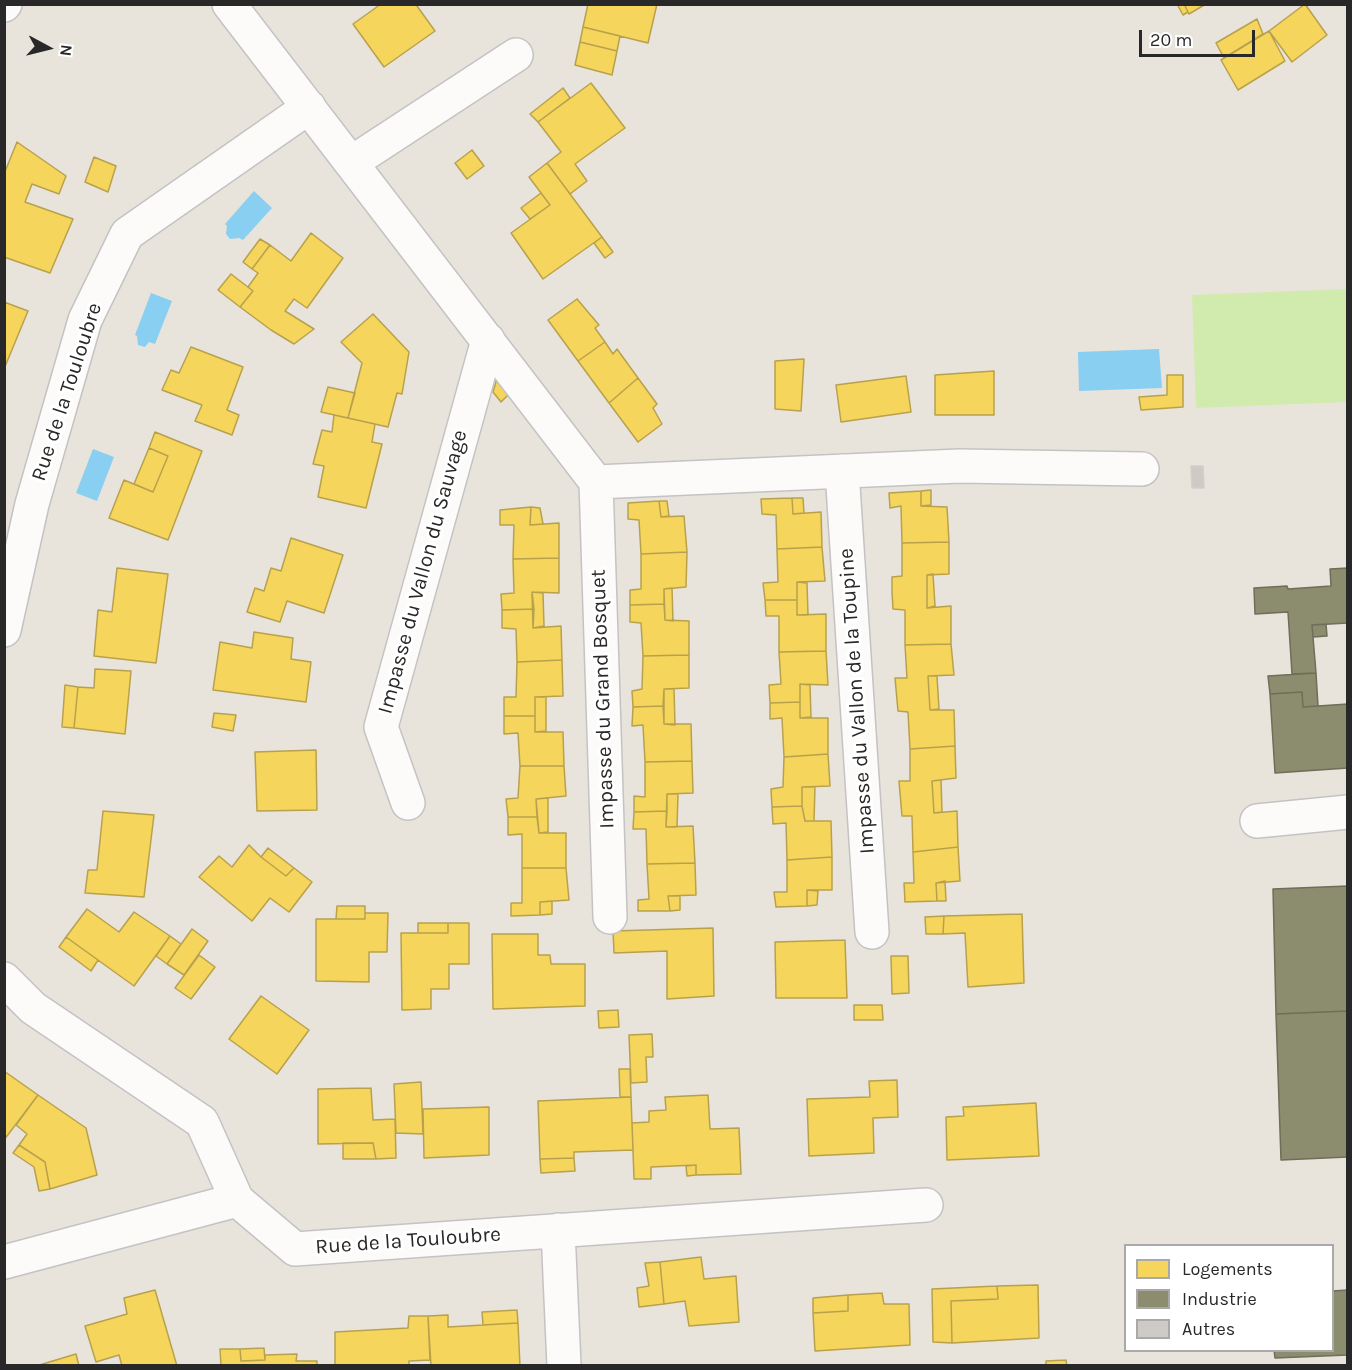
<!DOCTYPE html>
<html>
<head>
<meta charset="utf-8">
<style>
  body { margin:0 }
  #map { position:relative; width:1352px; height:1370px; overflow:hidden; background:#e8e4dc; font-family:Karla,sans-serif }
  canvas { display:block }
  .frame { position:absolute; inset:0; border:6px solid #282828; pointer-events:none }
  .legend { position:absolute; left:1124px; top:1244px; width:210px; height:108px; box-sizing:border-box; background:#fff; border:2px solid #a9a9a9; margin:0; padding:8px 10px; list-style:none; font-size:18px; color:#282828 }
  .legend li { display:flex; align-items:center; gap:12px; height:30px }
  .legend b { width:30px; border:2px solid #a9a9a9 }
  .north { position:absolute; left:18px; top:18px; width:60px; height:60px; -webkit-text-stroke:4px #fff; paint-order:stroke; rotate:97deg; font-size:16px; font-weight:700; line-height:24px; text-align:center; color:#282828 }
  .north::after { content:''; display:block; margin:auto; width:21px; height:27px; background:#282828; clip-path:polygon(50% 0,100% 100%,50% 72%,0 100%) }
  .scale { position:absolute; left:1139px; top:30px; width:116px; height:27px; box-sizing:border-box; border:3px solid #282828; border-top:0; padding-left:8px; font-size:18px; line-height:21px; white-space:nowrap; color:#282828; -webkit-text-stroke:4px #fff; paint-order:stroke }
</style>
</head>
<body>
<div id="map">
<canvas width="1352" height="1370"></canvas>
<div class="frame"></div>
<ul class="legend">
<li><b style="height:16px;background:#f6d55c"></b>Logements</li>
<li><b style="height:16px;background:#8c8c6e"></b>Industrie</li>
<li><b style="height:16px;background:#cecbc6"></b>Autres</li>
</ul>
<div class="north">N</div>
<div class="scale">20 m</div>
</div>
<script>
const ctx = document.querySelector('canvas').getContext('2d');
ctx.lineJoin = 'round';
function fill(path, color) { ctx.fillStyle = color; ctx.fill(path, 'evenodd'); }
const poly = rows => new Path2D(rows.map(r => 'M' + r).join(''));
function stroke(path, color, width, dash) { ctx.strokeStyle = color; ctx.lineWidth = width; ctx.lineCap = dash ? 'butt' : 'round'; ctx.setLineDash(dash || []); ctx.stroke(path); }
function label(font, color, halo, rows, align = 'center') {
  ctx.font = font + ' Karla,sans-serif'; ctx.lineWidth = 6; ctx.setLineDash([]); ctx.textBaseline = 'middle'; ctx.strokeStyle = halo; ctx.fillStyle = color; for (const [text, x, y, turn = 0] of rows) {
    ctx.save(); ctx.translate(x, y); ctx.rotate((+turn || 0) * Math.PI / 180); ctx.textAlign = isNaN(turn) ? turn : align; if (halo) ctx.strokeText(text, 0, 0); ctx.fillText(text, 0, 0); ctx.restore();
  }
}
const pitch = poly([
  [1347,289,1347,402,1196,408,1192,295]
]);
const water = poly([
  [254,191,272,208,243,240,239,238,230,239,226,234,227,226,225,224],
  [151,293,172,301,155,344,149,342,145,347,138,345,137,336,135,335],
  [1159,349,1162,388,1079,391,1078,352],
  [93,449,114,457,97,501,76,493]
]);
const homes = poly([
  [381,4,419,4,417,6,435,31,384,67,353,24,381,4],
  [588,4,657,4,648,43,583,27,588,4],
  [1177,4,1184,4,1188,12,1183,15,1177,4],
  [1184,4,1206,4,1189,14,1184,4],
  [1305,4,1327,35,1292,62,1269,31,1305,4],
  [1257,19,1263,34,1224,58,1216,43,1257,19],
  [583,27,620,36,617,51,580,42,583,27],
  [1269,31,1285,61,1238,90,1221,60,1269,31],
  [580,42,617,51,612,75,575,65,580,42],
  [591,83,625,128,575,164,587,181,570,194,547,163,561,152,538,122,591,83],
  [563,88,570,98,538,122,530,114,563,88],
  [17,142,66,176,59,194,32,184,25,202,73,219,50,273,4,257,4,174,17,142],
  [472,150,484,166,467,179,455,163,472,150],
  [94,157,116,166,108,192,85,182,94,157],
  [547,163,602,237,543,279,511,233,550,205,529,177,547,163],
  [541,193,550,205,530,219,521,208,541,193],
  [311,233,343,258,307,308,294,299,285,311,314,329,294,344,271,330,240,307,253,291,248,287,258,273,252,269,270,245,291,261,311,233],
  [602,237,613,252,605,258,594,243,602,237],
  [260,239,270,245,252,269,243,262,260,239],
  [231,274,253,291,240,307,218,290,231,274],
  [577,299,599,325,595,328,605,342,578,361,548,320,577,299],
  [4,302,28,311,4,369,4,302],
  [373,314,409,352,402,394,397,393,388,427,348,418,362,363,341,342,373,314],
  [605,342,613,354,617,349,638,378,609,403,578,361,605,342],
  [191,347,243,367,227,410,239,415,232,435,195,421,202,405,162,390,171,370,179,373,191,347],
  [804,359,801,411,775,409,775,361,804,359],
  [994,371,994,415,935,415,935,375,994,371],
  [498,375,510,393,501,402,493,392,498,375],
  [1167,375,1183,375,1183,407,1141,410,1139,397,1167,395,1167,375],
  [906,376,911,412,841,422,836,385,906,376],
  [638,378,657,404,653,408,662,424,638,442,609,403,638,378],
  [328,387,355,393,348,418,321,412,328,387],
  [334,415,375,424,372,442,382,444,366,508,318,497,324,466,313,464,322,430,332,432,334,415],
  [155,432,202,451,168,540,109,518,124,480,153,492,168,456,149,448,155,432],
  [149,448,168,456,153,492,134,484,149,448],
  [931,490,931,505,921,506,921,491,931,490],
  [921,491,921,506,947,507,949,542,902,543,901,506,890,508,889,493,921,491],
  [792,498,793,514,821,512,822,547,777,549,776,515,762,514,761,499,792,498],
  [792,498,803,498,804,513,793,514,792,498],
  [659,501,661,517,684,516,687,552,641,554,639,520,628,519,628,503,659,501],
  [659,501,667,501,669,516,661,517,659,501],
  [531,507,540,508,543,524,530,525,531,507],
  [531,507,530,525,559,523,559,558,513,559,514,525,500,525,500,510,531,507],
  [291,538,343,555,324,613,287,601,280,622,247,612,255,588,264,591,271,568,281,571,291,538],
  [949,542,949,574,927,575,927,608,951,606,951,644,905,645,905,610,893,609,892,592,892,577,902,576,902,543,949,542],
  [822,547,825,581,797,582,797,600,765,600,763,583,778,582,777,549,822,547],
  [687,552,686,587,664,589,664,604,630,605,630,590,641,589,641,554,687,552],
  [559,558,559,593,532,592,534,609,502,610,501,594,514,593,513,559,559,558],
  [117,568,168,574,156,663,94,656,98,610,112,612,117,568],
  [933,574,935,606,927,608,927,575,933,574],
  [797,582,807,583,808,615,797,615,797,582],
  [672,588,673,621,665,620,664,589,672,588],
  [532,592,543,593,544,626,533,628,532,592],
  [765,600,797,600,797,615,826,614,826,651,779,652,779,616,766,616,765,600],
  [664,604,665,620,689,621,689,655,643,656,641,623,630,622,630,605,664,604],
  [534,609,533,628,561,626,562,660,517,662,516,629,502,628,502,610,534,609],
  [254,632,293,638,291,659,311,662,306,702,213,690,220,642,252,648,254,632],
  [951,644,954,675,928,676,930,710,954,710,955,746,910,749,908,712,898,711,895,678,907,678,905,645,951,644],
  [826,651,828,685,800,684,800,702,770,703,769,685,781,684,779,652,826,651],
  [689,655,689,688,664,689,663,706,633,707,632,691,642,689,643,656,689,655],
  [562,660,563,696,535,697,535,716,504,716,504,697,516,697,517,662,562,660],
  [95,669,131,671,125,734,74,728,78,687,94,688,95,669],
  [928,676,937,676,939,709,930,710,928,676],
  [800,684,810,685,811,717,800,718,800,684],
  [65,685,78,687,74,728,62,727,65,685],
  [664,689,674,689,675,725,664,724,664,689],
  [535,697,546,697,546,731,535,732,535,697],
  [800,702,800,718,828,718,828,754,784,757,782,718,770,719,770,703,800,702],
  [663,706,664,724,691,724,692,761,645,762,643,725,632,726,633,707,663,706],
  [214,713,236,715,233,731,212,727,214,713],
  [504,716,535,716,535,732,563,732,564,766,520,766,518,733,504,734,504,716],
  [955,746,956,778,932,781,934,813,957,811,958,847,913,852,912,816,902,816,899,781,910,781,910,749,955,746],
  [316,750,317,810,257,811,255,752,316,750],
  [828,754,830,786,802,787,802,806,772,807,771,789,783,787,784,757,828,754],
  [692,761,693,793,667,794,667,811,634,812,634,796,645,797,645,762,692,761],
  [520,766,564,766,566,796,536,799,537,817,508,817,506,799,518,798,520,766],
  [941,780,942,812,934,813,932,781,941,780],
  [802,787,815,787,814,821,805,821,802,806,802,787],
  [667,794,678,794,677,827,666,827,667,794],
  [548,798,548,832,539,833,536,799,548,798],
  [802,806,805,821,831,821,832,857,787,860,786,823,773,824,772,807,802,806],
  [103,811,154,815,144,897,85,893,88,870,97,870,103,811],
  [667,811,666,827,693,826,695,863,647,864,646,829,633,829,634,812,667,811],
  [508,817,537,817,539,833,566,833,566,868,522,868,522,834,508,835,508,817],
  [249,845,261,857,286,876,294,868,312,882,289,912,270,898,252,921,199,877,219,856,232,867,249,845],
  [958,847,960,881,936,883,937,901,905,902,904,883,914,883,913,852,958,847],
  [268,848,294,868,286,876,261,857,268,848],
  [832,857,832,890,807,890,807,906,776,907,774,892,787,892,787,860,832,857],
  [695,863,696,895,668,896,670,911,638,911,638,900,649,899,647,864,695,863],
  [522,868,566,868,569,900,540,902,540,915,511,916,511,903,522,903,522,868],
  [945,881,946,901,937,901,936,883,945,881],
  [807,890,818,891,817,905,807,906,807,890],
  [668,896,680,896,680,910,670,911,668,896],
  [552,901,552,914,540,915,540,902,552,901],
  [337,906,365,906,365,919,336,919,337,906],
  [87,909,119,932,134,912,170,936,134,986,66,937,87,909],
  [365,913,388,913,387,952,369,952,369,982,316,981,316,919,365,919,365,913],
  [1022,914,1024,983,968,987,965,933,943,934,944,916,1022,914],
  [944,916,943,934,926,934,925,917,944,916],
  [418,923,448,923,448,933,418,933,418,923],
  [448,923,469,923,469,964,449,964,449,989,431,989,431,1009,402,1010,401,933,448,933,448,923],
  [713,928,714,996,667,999,667,951,614,953,613,931,713,928],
  [192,929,208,941,184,975,167,964,192,929],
  [492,934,538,934,538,955,550,955,551,964,585,964,585,1006,493,1009,492,934],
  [170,936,181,944,167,964,156,956,170,936],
  [66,937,98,960,91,971,59,947,66,937],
  [845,940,847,998,776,998,775,942,845,940],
  [199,955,215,967,191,999,175,988,199,955],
  [891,956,908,956,909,993,892,994,891,956],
  [261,996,309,1030,277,1074,229,1039,261,996],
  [854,1005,882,1005,883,1020,854,1020,854,1005],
  [618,1010,619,1027,599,1028,598,1011,618,1010],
  [652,1034,653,1057,646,1057,647,1082,631,1083,629,1035,652,1034],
  [619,1069,630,1069,631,1097,620,1097,619,1069],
  [4,1071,38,1095,4,1140,4,1071],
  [897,1080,898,1117,873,1118,874,1153,809,1156,807,1099,870,1097,869,1081,897,1080],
  [421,1082,423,1134,396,1133,394,1084,421,1082],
  [371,1088,373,1120,395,1119,396,1158,376,1159,373,1143,318,1144,318,1089,371,1088],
  [38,1095,86,1128,97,1175,50,1189,45,1162,19,1145,27,1134,16,1125,38,1095],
  [708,1095,710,1129,739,1128,741,1174,696,1175,696,1165,651,1167,651,1179,634,1179,632,1123,649,1122,649,1111,666,1110,665,1097,708,1095],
  [631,1097,633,1150,574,1152,574,1158,540,1159,538,1101,631,1097],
  [1036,1103,1039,1156,947,1160,946,1117,964,1116,963,1107,1036,1103],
  [489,1107,489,1155,424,1158,423,1109,489,1107],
  [343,1143,373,1143,376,1159,343,1159,343,1143],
  [19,1145,45,1162,50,1189,39,1191,34,1167,13,1153,19,1145],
  [574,1158,575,1171,541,1173,540,1159,574,1158],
  [696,1165,696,1175,687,1176,686,1166,696,1165],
  [701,1257,704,1279,736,1276,739,1322,689,1326,685,1301,664,1304,660,1262,701,1257],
  [660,1262,664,1304,639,1307,637,1288,649,1286,645,1263,660,1262],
  [1038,1285,1039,1338,952,1343,951,1301,998,1299,997,1286,1038,1285],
  [997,1286,998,1299,951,1301,952,1343,933,1342,932,1289,997,1286],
  [155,1290,177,1366,122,1366,119,1355,96,1362,85,1326,127,1314,124,1298,155,1290],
  [882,1293,884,1304,909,1304,910,1345,815,1351,813,1313,848,1311,848,1295,882,1293],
  [848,1295,848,1311,813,1313,813,1298,848,1295],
  [517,1310,518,1323,483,1325,482,1312,517,1310],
  [448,1315,448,1327,518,1323,520,1366,431,1366,428,1316,448,1315],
  [409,1316,428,1316,430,1360,409,1361,409,1366,335,1366,335,1332,408,1328,409,1316],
  [264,1348,265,1360,241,1361,240,1349,264,1348],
  [220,1349,240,1349,241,1361,265,1360,265,1355,297,1354,296,1361,317,1361,317,1366,221,1366,220,1349],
  [76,1354,79,1366,36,1366,76,1354],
  [1066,1360,1067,1366,1046,1366,1046,1361,1066,1360]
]);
const industry = poly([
  [1348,568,1348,623,1312,625,1316,673,1292,674,1288,612,1255,614,1254,588,1287,586,1288,589,1331,586,1330,569,1348,568],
  [1326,624,1327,636,1313,637,1312,625,1326,624],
  [1316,673,1318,706,1303,707,1302,692,1270,694,1268,676,1316,673],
  [1302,692,1303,707,1348,704,1348,768,1275,773,1270,694,1302,692],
  [1348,886,1348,1011,1276,1014,1273,889,1348,886],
  [1348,1011,1348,1157,1281,1160,1276,1014,1348,1011],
  [1348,1290,1348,1355,1275,1358,1274,1350,1332,1350,1332,1291,1348,1290]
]);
const building = poly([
  [1191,466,1203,466,1204,488,1192,488,1191,466]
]);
const minor = poly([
  [229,4,596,482,959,466,1142,469],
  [4,5,5,4],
  [351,163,516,55],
  [842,471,872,932],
  [596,482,610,917],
  [4,630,32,504,85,320,127,234,309,107],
  [408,803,381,727,488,340],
  [1257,821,1348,812],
  [4,979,33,1008,202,1122,237,1200,295,1249,926,1205],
  [558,1230,564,1366],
  [4,1262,237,1200]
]);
const streetNames = [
  ["Rue de la Touloubre",67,392,-72],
  ["Impasse du Vallon du Sauvage",423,572,-75],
  ["Impasse du Grand Bosquet",603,699,-92],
  ["Impasse du Vallon de la Toupine",857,701,-94],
  ["Rue de la Touloubre",408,1241,-4]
];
fill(pitch, '#d1ebae');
fill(water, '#88cff1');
fill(homes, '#f6d55c');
stroke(homes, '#b8a14c', 1.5);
fill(industry, '#8c8c6e');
stroke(industry, '#6e6e59', 1.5);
fill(building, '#cecbc6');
stroke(building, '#d2cfc9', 1.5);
stroke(minor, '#c4c3c3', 36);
stroke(minor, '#fcfbfa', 33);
label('21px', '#282828', '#fff', streetNames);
</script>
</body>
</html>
